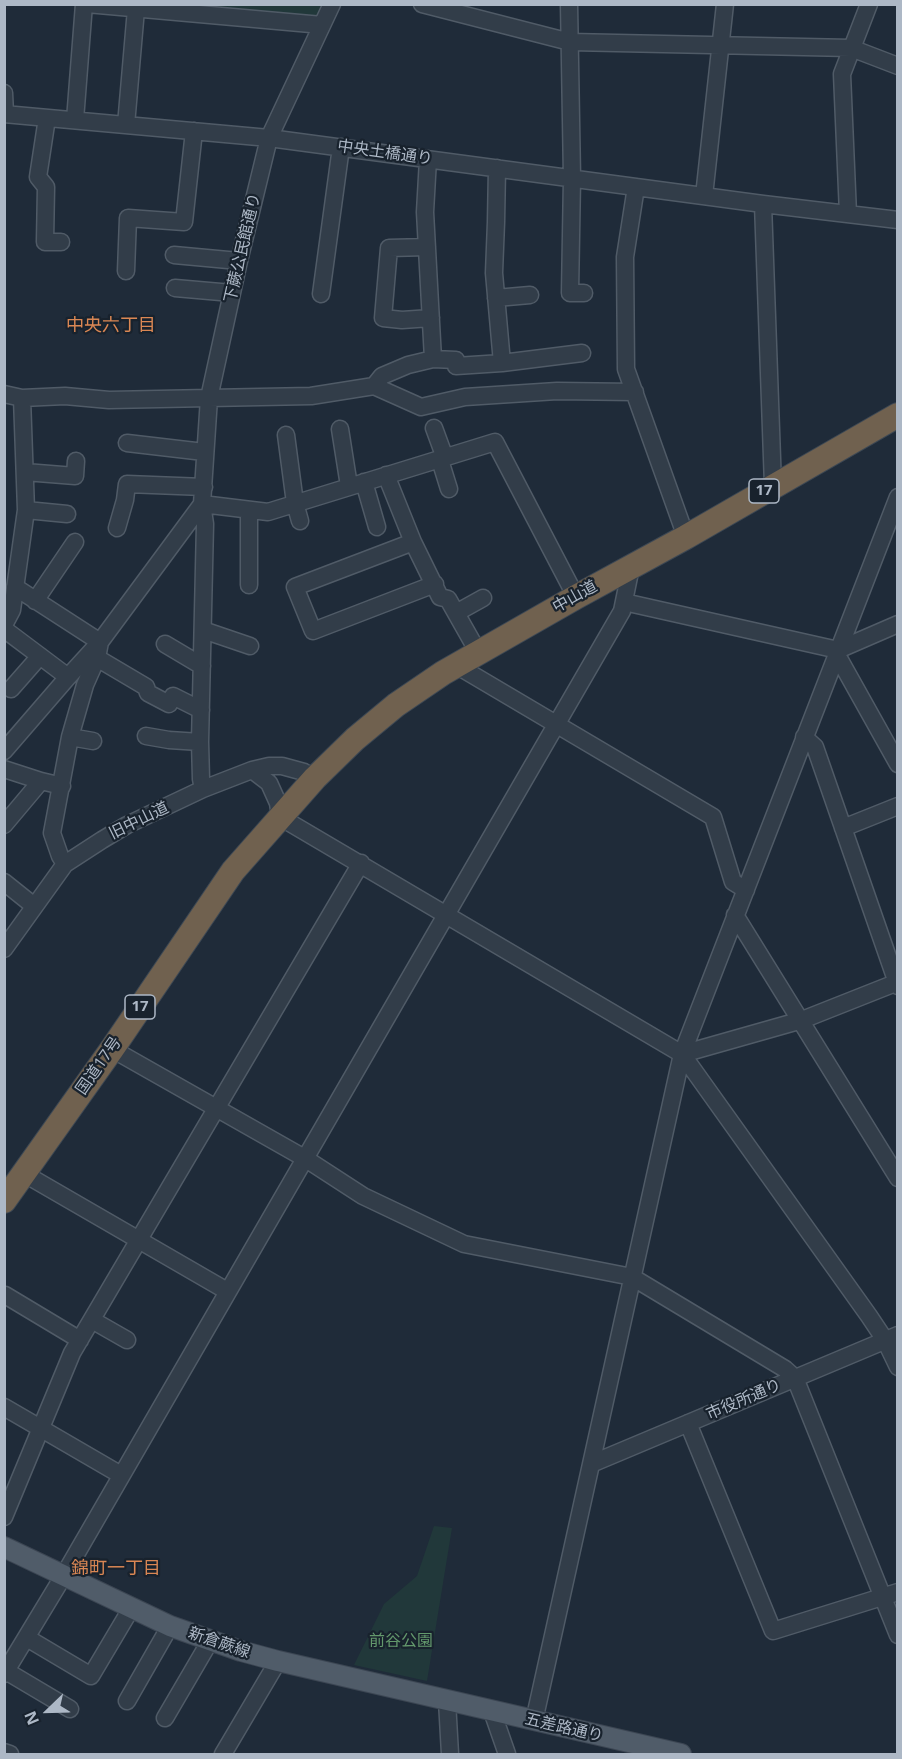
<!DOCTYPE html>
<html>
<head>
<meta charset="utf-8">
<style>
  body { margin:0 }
  #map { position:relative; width:902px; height:1759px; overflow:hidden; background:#1f2b39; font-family:"Open Sans",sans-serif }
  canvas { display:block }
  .frame { position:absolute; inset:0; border:6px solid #adb8c6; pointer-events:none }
  .north { position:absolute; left:18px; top:1681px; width:60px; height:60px; -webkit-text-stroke:4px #18222d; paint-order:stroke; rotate:247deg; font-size:16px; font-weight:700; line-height:24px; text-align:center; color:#adb8c6 }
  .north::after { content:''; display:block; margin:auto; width:21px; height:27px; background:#adb8c6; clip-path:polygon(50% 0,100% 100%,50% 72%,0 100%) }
</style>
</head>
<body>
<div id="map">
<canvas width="902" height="1759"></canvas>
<div class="frame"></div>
<div class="north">N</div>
</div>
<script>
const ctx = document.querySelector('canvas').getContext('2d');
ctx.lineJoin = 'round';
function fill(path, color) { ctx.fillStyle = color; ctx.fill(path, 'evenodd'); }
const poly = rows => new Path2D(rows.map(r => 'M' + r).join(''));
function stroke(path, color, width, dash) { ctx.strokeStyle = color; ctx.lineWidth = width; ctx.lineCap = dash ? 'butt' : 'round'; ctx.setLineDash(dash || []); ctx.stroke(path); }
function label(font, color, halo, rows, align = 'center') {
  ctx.font = font + ' "Open Sans","Noto Sans JP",sans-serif'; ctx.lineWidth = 4.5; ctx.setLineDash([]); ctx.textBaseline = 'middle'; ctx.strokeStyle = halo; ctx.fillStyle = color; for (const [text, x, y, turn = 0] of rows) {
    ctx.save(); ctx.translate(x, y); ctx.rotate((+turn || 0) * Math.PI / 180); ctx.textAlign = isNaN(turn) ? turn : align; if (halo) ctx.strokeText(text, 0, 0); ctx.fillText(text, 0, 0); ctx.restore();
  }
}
const green = poly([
  [143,5,332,5,322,25],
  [434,1526,452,1528,427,1681,354,1665,384,1604,417,1576]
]);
const minor = poly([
  [87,4,322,25],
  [422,4,570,42,851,48,898,66],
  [569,4,572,178,570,293,584,293],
  [4,93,5,114],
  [4,114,269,138,763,204,898,220],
  [47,118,38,177,46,187,45,242,61,242],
  [75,120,84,4],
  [126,125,136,9],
  [428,159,425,212,433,359],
  [497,168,496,222,494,273,502,363],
  [636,187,625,257,626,369,686,537],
  [704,196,725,4],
  [763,204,773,486],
  [848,214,842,74,869,4],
  [427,247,389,248,383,318,402,320,431,318],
  [174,255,239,261],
  [126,271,128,218,184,222,194,131],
  [175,288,232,293],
  [321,294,341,147],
  [496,298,530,295],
  [374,386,382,376,408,365,433,359,456,360,456,366,502,363,582,353],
  [4,394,22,398,65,396,109,400,209,398,311,396,374,386,421,407,465,397,557,391,635,392],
  [434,428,445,458],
  [340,429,349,486],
  [286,435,295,503,300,521],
  [127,443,204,452],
  [440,460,449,489],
  [25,472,75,476,76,461],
  [386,475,413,542,295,587,313,631,435,584],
  [364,482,377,527],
  [202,504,268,512,495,442,576,597],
  [26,510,67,514],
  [117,528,125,500,127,484,204,487],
  [413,542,440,597,448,599,478,652],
  [249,585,249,510],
  [35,601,75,542],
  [624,602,838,650,898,624],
  [456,613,483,598],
  [4,625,12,610,26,510,22,398],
  [4,629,68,677],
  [203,630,250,646],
  [165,644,202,666],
  [837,655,898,764],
  [97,658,146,687,148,693,169,704,173,696,201,710],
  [456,665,713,817,733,882,746,890],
  [11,689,40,656],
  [146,736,169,740,200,742],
  [70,737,93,741],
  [804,737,815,747,898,986],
  [4,751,68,677,100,642,15,587],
  [4,769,41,781],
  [252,770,269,783,278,803,280,817,682,1054,869,1316,885,1340,898,1367],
  [203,789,201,779,200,742,205,524,202,504,209,398,239,261,269,138,332,4],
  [4,825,41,781,62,786],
  [843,828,898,806],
  [65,864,60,856,52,833,70,737,85,685,97,658,100,642,202,504],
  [4,882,34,906],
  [735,915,898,1178],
  [4,949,65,864,102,840,127,825,203,789,252,770,269,766,282,766,304,772,315,778],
  [112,1049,306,1159,363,1196,464,1244,632,1277,785,1369,795,1378,898,1635],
  [682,1054,802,1020,898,982],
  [23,1173,227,1291],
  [5,1295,80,1340],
  [92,1320,127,1340],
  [4,1407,121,1475],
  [688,1423,773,1631,898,1592],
  [591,1464,898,1335],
  [4,1517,72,1353,361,863],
  [27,1638,91,1676,132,1607],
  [6,1671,70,1709],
  [4,1674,64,1575,622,611,631,567],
  [127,1701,170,1626],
  [447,1701,450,1754],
  [492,1711,507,1754],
  [165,1718,210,1641],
  [534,1721,682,1054,898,497],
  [4,1752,10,1754],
  [223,1754,278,1661]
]);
const major = poly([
  [4,1547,170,1626,241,1651,278,1661,681,1754]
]);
const highway = poly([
  [4,1201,112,1049,233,871,315,778,355,739,396,705,443,673,576,597,686,537,898,415]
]);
const shields = [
  [764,491,30],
  [140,1007,30]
];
const shieldNames = [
  ["17",764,491],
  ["17",140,1007]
];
const streetNames = [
  ["中央土橋通り",385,153,8],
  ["下蕨公民館通り",243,248,-77],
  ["中山道",575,597,-29],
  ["旧中山道",139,821,-26],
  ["国道17号",99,1066,-55],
  ["市役所通り",744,1400,-23],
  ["新倉蕨線",219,1643,19],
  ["五差路通り",564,1728,13]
];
const parkNames = [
  ["前谷公園",401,1641]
];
const neighbourhoodNames = [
  ["中央六丁目",111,326],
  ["錦町一丁目",116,1569]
];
fill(green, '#21383a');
stroke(minor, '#505b67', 19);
stroke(major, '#3c4653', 22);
stroke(highway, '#3d4854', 26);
stroke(minor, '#323d49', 16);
stroke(major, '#505c69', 20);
stroke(highway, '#70614f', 24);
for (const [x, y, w] of shields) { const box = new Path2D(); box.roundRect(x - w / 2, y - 12, w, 24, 4.5); ctx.fillStyle = '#18222d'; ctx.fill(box); stroke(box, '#adb8c6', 1.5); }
label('bold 15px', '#adb8c6', null, shieldNames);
label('16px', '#adb8c6', '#18222d', streetNames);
label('16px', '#63986c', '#18222d', parkNames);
label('18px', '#da8754', '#18222d', neighbourhoodNames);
</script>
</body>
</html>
